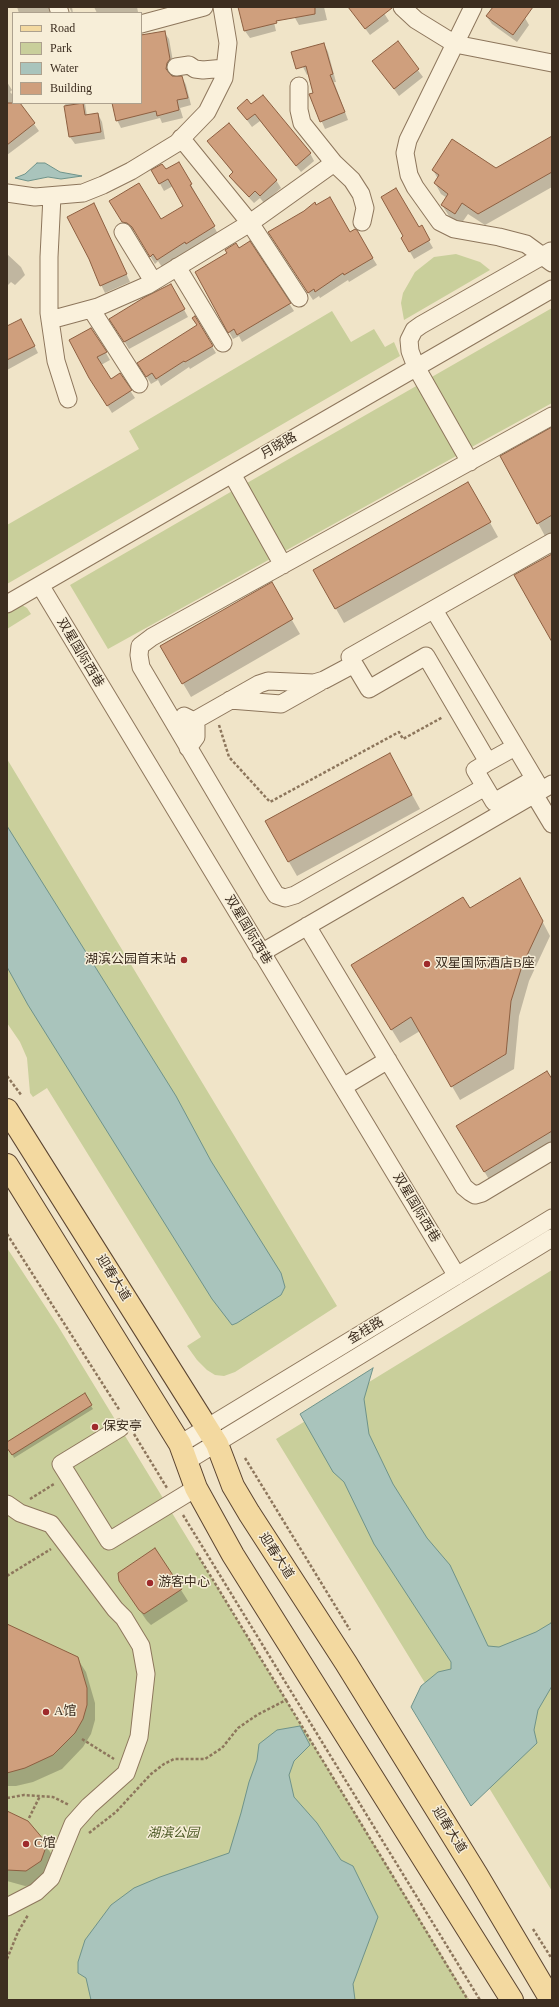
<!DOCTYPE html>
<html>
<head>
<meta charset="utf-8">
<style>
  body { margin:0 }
  #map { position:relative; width:559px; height:2007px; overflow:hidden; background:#f0e4c8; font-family:"Times New Roman",serif }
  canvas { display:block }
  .frame { position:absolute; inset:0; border:8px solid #3d2e20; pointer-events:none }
  .legend { position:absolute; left:12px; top:12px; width:130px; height:92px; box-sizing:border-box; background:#f7eed8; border:1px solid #ada18e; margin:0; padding:5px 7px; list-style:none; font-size:12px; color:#3d2e20 }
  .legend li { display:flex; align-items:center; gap:8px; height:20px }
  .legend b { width:20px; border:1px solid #ada18e }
</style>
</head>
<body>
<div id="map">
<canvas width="559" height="2007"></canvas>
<div class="frame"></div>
<ul class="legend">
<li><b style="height:5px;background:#f3d9a0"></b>Road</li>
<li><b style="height:11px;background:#c9cf9b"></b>Park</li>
<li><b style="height:11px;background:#a9c4bc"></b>Water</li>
<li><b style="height:11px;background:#cf9f7d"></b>Building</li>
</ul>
</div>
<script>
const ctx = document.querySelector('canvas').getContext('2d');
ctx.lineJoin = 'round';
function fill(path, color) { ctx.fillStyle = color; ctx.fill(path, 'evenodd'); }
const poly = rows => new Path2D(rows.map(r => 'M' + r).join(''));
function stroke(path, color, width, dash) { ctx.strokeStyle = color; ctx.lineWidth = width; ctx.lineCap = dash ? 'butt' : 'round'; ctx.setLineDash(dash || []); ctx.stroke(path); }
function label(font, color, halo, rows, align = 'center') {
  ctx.font = font + ' "Times New Roman","Noto Sans SC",serif'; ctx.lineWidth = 3; ctx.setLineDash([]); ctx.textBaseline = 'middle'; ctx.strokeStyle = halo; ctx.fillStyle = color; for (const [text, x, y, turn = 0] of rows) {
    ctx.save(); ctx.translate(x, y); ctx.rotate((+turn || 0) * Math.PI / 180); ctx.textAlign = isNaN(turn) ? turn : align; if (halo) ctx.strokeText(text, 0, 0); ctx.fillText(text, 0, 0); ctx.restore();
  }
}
const green = poly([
  [456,254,480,262,490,270,404,320,401,303,403,293,415,272,434,257],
  [552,308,552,403,470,448,430,378],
  [332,311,351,342,374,329,385,347,394,342,400,356,7,584,7,525,139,449,129,431],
  [418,385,458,455,285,551,247,483],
  [234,490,272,558,108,649,70,585],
  [22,605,27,608,31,614,7,629,7,610],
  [7,759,337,1306,235,1372,224,1376,215,1375,207,1370,197,1360,187,1346,201,1337,47,1088,33,1097,30,1093,27,1058,20,1042,7,1023],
  [7,1248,58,1326,469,2000,7,2000],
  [552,1270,552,1891,276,1439]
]);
const water = poly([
  [37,163,45,163,60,172,82,176,61,179,48,177,28,181,15,178,25,174,37,163],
  [7,826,176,1096,211,1161,281,1273,285,1287,281,1295,237,1323,232,1325,212,1299,28,1005,7,967,7,826],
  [373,1368,364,1399,369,1434,393,1484,427,1538,450,1565,488,1646,499,1647,536,1632,551,1623,552,1620,552,1686,538,1710,534,1730,537,1743,471,1806,411,1707,421,1686,438,1672,451,1669,451,1662,374,1544,344,1482,333,1472,300,1414,373,1368],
  [300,1726,310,1745,294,1761,289,1775,294,1797,317,1823,341,1860,353,1866,378,1917,353,1984,355,2000,91,2000,86,1978,78,1973,78,1962,85,1940,111,1905,134,1888,160,1877,229,1853,241,1813,249,1782,257,1760,259,1744,277,1730,300,1726]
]);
const shadow = poly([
  [17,7,57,7,52,13,19,13],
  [69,7,72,7,73,13,72,13],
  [94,7,137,7,138,12,97,13],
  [239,7,268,7,272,14,276,31,250,38,245,31],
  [293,7,324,7,327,20,299,25,295,18],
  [349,7,380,7,389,21,370,35],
  [494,7,509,7,525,18,529,25,517,42,492,24,487,17],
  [164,32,169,39,174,67,170,75,172,77,182,77,186,85,191,105,180,108,183,118,162,123,160,118,121,128,117,120,113,103,141,103,141,36],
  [397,43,423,77,399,96,374,61],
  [324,44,328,52,336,82,334,82,348,120,325,129,310,95,314,93,309,74,307,75,303,67,300,51],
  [7,82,12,90,10,92,13,95,13,103,19,103,39,131,7,155],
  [65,103,85,103,87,116,98,114,102,122,105,139,75,144,70,137],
  [251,106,310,153,314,161,301,172,260,121,252,127,238,108],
  [552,137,552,187,485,225,468,214,461,224,449,216,442,205,447,198,441,194,435,183,438,179,433,170,496,170],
  [208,141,276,180,281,188,264,203,260,198,254,203,235,183,231,176,233,173],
  [179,163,218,234,191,251,190,249,162,267,158,261,155,264,137,234,133,230,128,229,114,209,160,221,184,206,173,186,164,191,153,171,165,171],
  [316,206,350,233,356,231,377,265,349,282,348,280,320,298,319,296,313,300,273,240],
  [98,212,130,282,105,293,69,218],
  [421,227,433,248,414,259,402,238],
  [250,243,294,311,242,342,239,336,233,339,196,272],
  [7,254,21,267,25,275,15,285,11,282,7,286],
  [171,286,188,317,129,349,115,326],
  [195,318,216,353,190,369,189,367,161,386,158,380,151,384,143,370,198,326],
  [7,327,25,327,38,353,7,370],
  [71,341,106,353,110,360,101,365,111,380,120,375,135,398,112,413,95,385],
  [552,429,552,534,546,538,538,523],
  [468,483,498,537,344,623,314,570],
  [271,584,300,634,191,697,161,646],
  [398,769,420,809,297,876,289,862],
  [528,894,550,936,529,981,519,1016,514,1069,460,1100,420,1031,400,1043,361,980,469,909],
  [552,1081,552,1151,493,1186,457,1126],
  [84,1395,93,1409,14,1458,7,1443],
  [155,1549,188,1601,151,1625,147,1621,127,1592],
  [7,1624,77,1658,86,1672,95,1703,95,1720,91,1734,83,1747,62,1769,33,1782,16,1786,7,1786],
  [7,1814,28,1822,35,1829,52,1855,53,1862,34,1885,25,1886,7,1881]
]);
const building = poly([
  [238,7,315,7,315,14,276,21,277,23,244,31,238,7],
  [348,7,392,7,392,8,365,29,348,7],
  [493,7,533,7,513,35,486,16,493,7],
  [165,31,170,59,167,63,166,69,172,76,182,76,188,98,177,100,179,110,157,116,156,111,116,121,112,103,141,103,141,35,165,31],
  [398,41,419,69,394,89,372,61,398,41],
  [324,43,333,74,330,75,345,112,320,122,309,94,313,93,306,66,296,69,291,52,324,43],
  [263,95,311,153,296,166,255,114,247,120,237,108,247,99,251,104,263,95],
  [7,103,20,103,35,123,7,145,7,103],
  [83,103,85,115,98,113,101,132,69,137,64,106,83,103],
  [229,123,277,180,260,196,255,191,249,197,229,176,233,172,207,141,229,123],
  [552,136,552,172,478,214,462,203,455,214,441,205,448,194,434,183,439,175,432,170,452,139,496,168,552,136],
  [179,162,192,184,190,185,215,226,186,244,185,242,157,260,153,254,150,257,132,227,127,223,122,222,109,201,139,183,161,219,183,206,168,179,159,184,151,170,162,164,166,169,179,162],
  [396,188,419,227,422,225,430,240,409,252,401,238,403,236,381,197,396,188],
  [330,197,350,232,355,229,357,230,373,258,344,275,343,273,315,292,314,289,308,293,268,232,304,211,315,202,316,205,330,197],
  [94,203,127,274,100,286,89,259,67,217,94,203],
  [250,241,291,303,237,335,234,329,228,333,195,272,227,253,225,250,236,243,239,248,250,241],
  [171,284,185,309,124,342,109,319,145,297,171,284],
  [195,316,213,346,185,362,184,361,156,379,152,373,146,377,137,363,197,325,192,318,195,316],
  [21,319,35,346,7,360,7,326,21,319],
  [91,328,107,352,97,357,111,379,120,373,132,390,107,406,89,378,69,340,91,328],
  [552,427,552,515,537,524,500,456,552,427],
  [468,482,491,522,335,609,313,570,468,482],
  [552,554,552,642,514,575,552,554],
  [272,582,293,619,182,684,160,646,272,582],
  [390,753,412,795,288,862,265,821,390,753],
  [520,878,543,921,522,966,511,1001,506,1054,451,1087,411,1017,391,1030,351,965,463,897,470,908,520,878],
  [547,1071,552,1079,552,1131,484,1172,456,1126,547,1071],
  [85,1393,92,1405,12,1455,7,1448,7,1442,85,1393],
  [155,1548,182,1589,144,1614,139,1610,119,1581,118,1573,155,1548],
  [7,1624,78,1657,87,1688,87,1705,83,1719,75,1733,53,1755,25,1768,7,1773,7,1624],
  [7,1811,28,1821,44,1840,46,1847,41,1861,26,1871,7,1870,7,1811]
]);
const path = poly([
  [219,725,229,757,270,802,399,732,403,739,443,717],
  [7,1076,22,1096],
  [7,1234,120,1411],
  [134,1434,167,1488],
  [245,1458,350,1630],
  [30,1499,54,1484],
  [183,1515,480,2000],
  [7,1576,51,1549],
  [286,1700,468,2000],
  [82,1739,114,1759],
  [7,1798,24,1795,53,1797,69,1805],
  [29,1818,40,1796],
  [89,1833,116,1812,151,1774,164,1764,174,1759,205,1759,222,1748,238,1728,257,1715,286,1700,196,1552],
  [533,1929,552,1959],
  [7,1959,18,1932,28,1915]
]);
const minor = poly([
  [58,7,60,13],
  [402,7,416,20,455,44,552,63],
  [473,7,408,140,405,153,409,175,415,187,440,222,454,229,499,237,526,244,552,263],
  [141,24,204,7],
  [176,67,189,65,195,69,203,70,225,68],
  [299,86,299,110,302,123,334,163,352,180,361,194,365,208,362,222],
  [181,138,250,223,299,298],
  [7,193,35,197,83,193,103,185,131,171,177,143,207,112,224,78,228,43,222,7],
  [52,196,49,257,49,313,56,361,68,399],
  [123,232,153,281],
  [177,267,223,343],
  [91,309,139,384],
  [50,320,98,307,148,285,250,223,334,163],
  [470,462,416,367,410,351,409,340,414,330,421,325,551,251],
  [232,474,283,565],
  [40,585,457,1276],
  [7,604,552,289],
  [434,610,540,788],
  [354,664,369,689,426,656,488,762,475,770,494,802,534,779],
  [230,700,281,704,320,682],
  [184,716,190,719,196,726,196,737,188,748],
  [192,722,259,684,268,681,314,683,324,680,354,664,350,657,552,542],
  [488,762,515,747],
  [485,787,295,895,285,898,276,895,271,887,141,667,139,655,140,646,152,637,552,416],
  [534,794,552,824],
  [307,926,464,1187,470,1192,475,1195,482,1193,552,1151],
  [261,953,552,784],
  [343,1087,388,1060],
  [120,1428,61,1464,109,1541,196,1488],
  [180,1444,552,1218],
  [187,1461,552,1238],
  [7,1504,20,1513,51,1524,115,1609,124,1618,141,1646,146,1674,139,1737,126,1773,89,1806,73,1824,51,1878,36,1892,7,1907]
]);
const major = poly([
  [7,1110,207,1428,217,1444,233,1486,249,1513,346,1663,477,1875,551,2000],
  [7,1165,180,1444,196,1488,233,1555,512,2000]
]);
const markers = [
  [184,960,4,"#9e2a2b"],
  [427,964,4,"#9e2a2b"],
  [95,1427,4,"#9e2a2b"],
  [150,1583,4,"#9e2a2b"],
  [46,1712,4,"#9e2a2b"],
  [26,1844,4,"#9e2a2b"]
];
const streetNames = [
  ["月晓路",279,446,-30],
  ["双星国际西巷",80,653,59],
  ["双星国际西巷",248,930,59],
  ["双星国际西巷",416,1208,59],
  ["迎春大道",113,1278,58],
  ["金桂路",366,1331,-31],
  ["迎春大道",276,1556,57],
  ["迎春大道",449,1830,58]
];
const poiNames = [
  ["湖滨公园首末站",176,960,"right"],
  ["双星国际酒店B座",435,964],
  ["保安亭",103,1427],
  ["游客中心",158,1583],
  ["A馆",54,1712],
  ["C馆",34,1844]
];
const parkNames = [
  ["湖滨公园",173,1834]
];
fill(green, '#c9cf9b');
fill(water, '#a9c4bc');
stroke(water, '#6f938a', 1);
fill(shadow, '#0003');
fill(building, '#cf9f7d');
stroke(building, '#8d5f41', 1);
stroke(minor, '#8d765c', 19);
stroke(major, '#5b4430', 24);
stroke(path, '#8d765c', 2.5, [3, 2]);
stroke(minor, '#faf1dc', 17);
stroke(major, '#f3d9a0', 22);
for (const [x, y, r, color] of markers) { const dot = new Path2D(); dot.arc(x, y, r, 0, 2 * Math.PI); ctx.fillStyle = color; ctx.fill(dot); stroke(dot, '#f7eed8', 1.5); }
label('13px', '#3d2e20', '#f7eed8', streetNames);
label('13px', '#3d2e20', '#f7eed8', poiNames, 'left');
label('italic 13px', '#4d5a26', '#f7eed8', parkNames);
</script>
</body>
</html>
